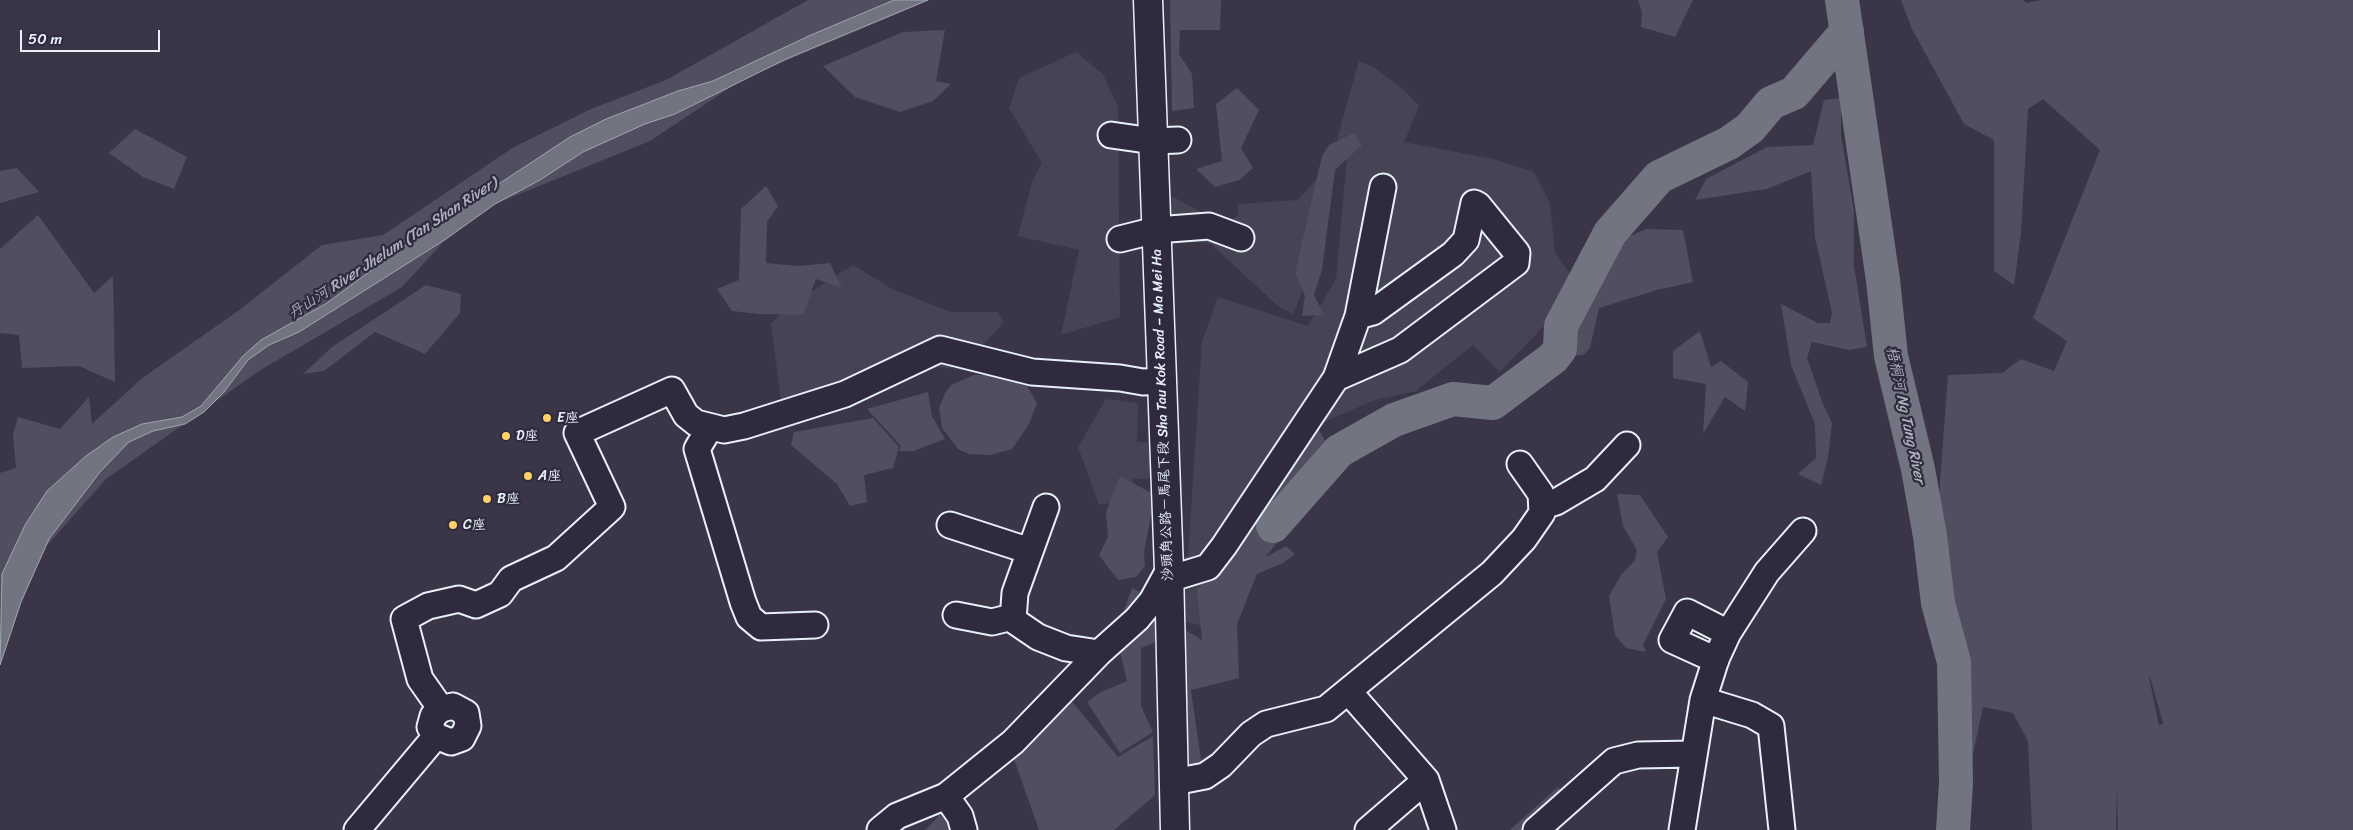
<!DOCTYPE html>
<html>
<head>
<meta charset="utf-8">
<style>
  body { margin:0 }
  #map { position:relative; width:2353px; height:830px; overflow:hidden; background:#3a3648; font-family:Sriracha,sans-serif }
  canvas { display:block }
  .scale { position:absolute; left:20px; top:30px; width:140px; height:22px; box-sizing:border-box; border:2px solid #e8f1f8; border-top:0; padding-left:6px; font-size:15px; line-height:18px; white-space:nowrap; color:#e8f1f8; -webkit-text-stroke:4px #2f2a3d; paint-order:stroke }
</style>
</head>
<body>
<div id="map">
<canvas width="2353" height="830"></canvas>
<div class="scale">50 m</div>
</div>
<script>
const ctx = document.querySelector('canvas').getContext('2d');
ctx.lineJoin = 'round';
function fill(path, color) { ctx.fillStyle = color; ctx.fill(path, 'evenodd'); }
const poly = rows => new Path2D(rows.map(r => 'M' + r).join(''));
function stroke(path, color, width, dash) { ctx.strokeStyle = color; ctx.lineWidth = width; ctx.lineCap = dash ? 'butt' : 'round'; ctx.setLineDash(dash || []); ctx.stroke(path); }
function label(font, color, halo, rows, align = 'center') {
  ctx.font = font + ' Sriracha,"LXGW WenKai TC",sans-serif'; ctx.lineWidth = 4.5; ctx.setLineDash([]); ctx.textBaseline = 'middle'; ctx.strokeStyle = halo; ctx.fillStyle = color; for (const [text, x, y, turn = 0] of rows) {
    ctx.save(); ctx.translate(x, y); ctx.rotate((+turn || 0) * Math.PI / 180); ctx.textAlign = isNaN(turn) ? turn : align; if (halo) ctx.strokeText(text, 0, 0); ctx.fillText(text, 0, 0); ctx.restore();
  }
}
const built = poly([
  [1076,52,1103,74,1118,107,1120,317,1061,335,1079,250,1018,236,1032,182,1042,163,1009,108,1019,78],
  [1359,61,1375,68,1403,89,1419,106,1404,142,1493,159,1534,172,1550,203,1555,252,1570,274,1558,311,1500,372,1473,345,1416,391,1375,400,1319,424,1211,628,1183,621,1174,559,1188,556,1202,341,1218,297,1308,326,1336,279,1348,146,1337,139],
  [1321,174,1323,240,1293,314,1278,306,1211,244,1167,236,1168,194,1225,225,1238,215,1238,204,1298,200],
  [853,265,894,290,951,312,998,312,1004,322,961,369,935,367,888,386,782,409,771,323,794,303],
  [1106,399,1138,403,1137,442,1164,443,1165,478,1133,479,1130,499,1099,505,1078,447]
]);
const green = poly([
  [808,0,930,0,743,79,650,141,495,204,446,239,402,287,259,371,106,479,34,560,0,628,0,473,16,468,13,435,18,417,60,429,89,397,92,424,141,379,238,311,322,245,383,235,514,147,591,109,666,80],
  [1170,0,1221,0,1220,30,1180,30,1179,54,1192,74,1194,108,1172,111],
  [1638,0,1693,0,1675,37,1641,27,1642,13],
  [1901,0,2023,0,2027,3,2042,0,2353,0,2353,830,2118,830,2117,786,2116,830,2032,830,2028,741,2013,713,1983,707,1971,763,1943,763,1947,616,1939,496,1948,375,2002,373,2021,359,2054,371,2067,341,2033,318,2100,150,2043,99,2028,109,2021,233,2014,285,1994,271,1994,140,1964,124,1912,29],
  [2150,677,2163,723,2159,726,2149,677],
  [945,30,936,81,951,84,933,101,900,112,855,97,823,66,903,32],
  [1237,88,1259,110,1241,148,1253,168,1239,180,1215,187,1196,169,1222,161,1216,104],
  [1841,98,1841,136,1854,210,1854,266,1867,347,1849,350,1812,342,1807,358,1823,404,1832,423,1828,457,1821,485,1798,474,1816,458,1815,424,1791,365,1781,304,1818,323,1830,323,1832,313,1815,237,1811,171,1767,189,1695,200,1706,179,1767,147,1813,145,1824,100],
  [135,129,187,157,174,189,143,177,109,153],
  [1354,133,1362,145,1335,170,1322,270,1314,295,1324,315,1302,316,1305,296,1295,273,1322,156,1329,145],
  [17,168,39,192,0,203,0,171],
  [766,186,778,206,767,222,766,263,797,266,830,263,842,288,816,279,803,315,759,314,732,311,717,289,739,280,741,209],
  [38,215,94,293,113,276,115,382,79,366,22,368,19,335,0,333,0,249],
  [1646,229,1683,230,1693,282,1657,290,1599,308,1590,348,1584,355,1564,356,1572,311,1586,311,1619,241],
  [426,285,461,294,460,313,425,354,375,332,324,371,303,374,332,347],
  [1700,331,1711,367,1721,361,1748,382,1745,411,1725,397,1703,434,1706,384,1673,378,1673,351],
  [974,375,994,375,1027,386,1037,403,1029,424,1012,449,991,455,969,454,958,449,942,428,939,408,945,393,951,385],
  [928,392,932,416,945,439,914,451,899,451,901,446,867,409],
  [1306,409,1325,440,1351,459,1312,495,1266,557,1286,546,1295,554,1283,563,1257,574,1237,624,1239,678,1191,690,1202,767,1173,775,1179,626,1202,640,1197,590,1233,550],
  [873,418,899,447,893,468,864,475,867,502,850,506,837,484,791,445,794,432],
  [1120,476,1155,495,1144,552,1145,566,1136,577,1118,580,1099,555,1108,537,1106,512],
  [1617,494,1640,495,1668,537,1657,552,1666,599,1643,645,1646,652,1626,648,1615,635,1609,596,1621,575,1635,560,1637,550,1623,526],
  [1132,588,1163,603,1161,640,1141,648,1141,706,1153,732,1120,753,1087,702,1099,693,1127,681,1116,635],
  [1069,698,1118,757,1153,736,1155,795,1114,830,1039,830,1014,759],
  [1558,787,1579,807,1559,830,1510,830],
  [942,813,948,815,956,830,925,830]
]);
const water = poly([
  [894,0,928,0,786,59,675,114,645,124,583,152,540,180,495,204,446,239,299,332,269,345,248,360,224,392,204,412,185,424,153,431,129,442,100,472,49,539,21,602,0,665,2,574,25,525,47,491,86,456,113,437,131,429,142,424,182,417,201,406,243,356,261,340,327,303,397,251,570,137,606,119,678,91,713,81,811,35,894,0]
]);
const river = poly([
  [1842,0,1883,280,1891,356,1918,469,1930,536,1938,603,1954,662,1956,783,1953,830],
  [1273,526,1339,451,1394,420,1453,399,1493,403,1553,358,1560,349,1561,326,1610,233,1659,177,1729,143,1750,128,1771,103,1794,93,1847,31]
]);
const minor = poly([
  [1111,135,1153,141,1178,140],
  [1120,239,1156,230,1209,226,1241,238],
  [1358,316,1383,187],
  [710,427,697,449,743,602,749,617,761,627,815,625],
  [1544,506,1556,502,1595,479,1627,445],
  [1046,507,1015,593,1013,620,1038,637,1066,648,1099,653],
  [950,525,1030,551],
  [1169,579,1208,567,1224,546,1336,378,1400,350,1516,263,1517,253,1478,205,1474,203,1466,240,1453,254,1373,312,1358,316,1336,378],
  [956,615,992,622,1012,617],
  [1716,660,1672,640,1687,612,1728,633],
  [1349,692,1426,780,1443,830],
  [1703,700,1752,715,1771,726,1782,830],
  [453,706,466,713,468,726,462,738,451,742,436,736,430,727,433,716,441,709,453,706],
  [441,709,420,679,404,619,428,606,459,599,476,605,500,594,511,579,556,558,612,507,577,433,672,390,686,415,696,423,724,430,744,426,845,394,940,349,1032,372,1120,378,1143,382,1162,381],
  [1174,782,1205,776,1221,765,1251,734,1266,724,1326,709,1492,573,1524,539,1542,513,1541,494,1520,464],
  [946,796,960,816,964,830],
  [357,830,436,736],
  [880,830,897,816,946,796,1013,742,1099,653,1137,619,1152,601,1169,570],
  [1368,830,1426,780],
  [1536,830,1614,761,1638,755,1693,754],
  [1682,830,1703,700,1716,659,1728,633,1767,572,1803,531]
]);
const major = poly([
  [1148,0,1169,570,1175,830]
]);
const markers = [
  [547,418,5,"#ffd166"],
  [506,436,5,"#ffd166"],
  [528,476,5,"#ffd166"],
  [487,499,5,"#ffd166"],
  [453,525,5,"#ffd166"]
];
const streetNames = [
  ["沙頭角公路－馬尾下段 Sha Tau Kok Road – Ma Mei Ha",1163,415,-92]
];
const poiNames = [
  ["E座",557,418],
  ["D座",516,436],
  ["A座",538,476],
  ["B座",497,499],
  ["C座",463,525]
];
const waterNames = [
  ["丹山河 River Jhelum (Tan Shan River)",393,249,-33],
  ["梧桐河 Ng Tung River",1905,415,78]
];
fill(built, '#464354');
fill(green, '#504e5f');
fill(water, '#737482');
stroke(water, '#a2a6b1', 1);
stroke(river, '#737482', 34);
stroke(minor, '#e8f1f8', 29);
stroke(major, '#e8f1f8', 31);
stroke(minor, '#2f2a3d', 25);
stroke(major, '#2f2a3d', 28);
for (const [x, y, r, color] of markers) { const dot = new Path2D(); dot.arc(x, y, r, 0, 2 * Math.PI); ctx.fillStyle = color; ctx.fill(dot); stroke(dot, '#2f2a3d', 2); }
label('14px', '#e8f1f8', '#2f2a3d', streetNames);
label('14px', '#e8f1f8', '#2f2a3d', poiNames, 'left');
label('italic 15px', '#aeb2bd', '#2f2a3d', waterNames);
</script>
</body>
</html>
